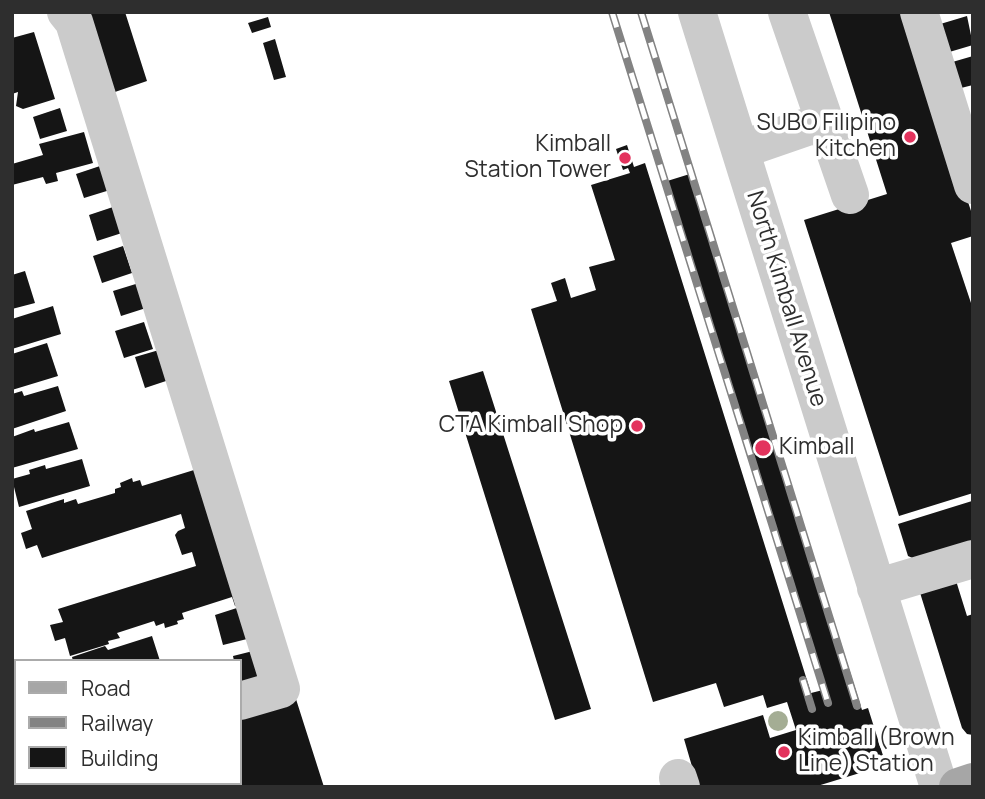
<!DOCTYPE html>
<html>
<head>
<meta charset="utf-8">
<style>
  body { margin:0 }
  #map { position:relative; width:985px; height:799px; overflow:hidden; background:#fff; font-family:Manrope,sans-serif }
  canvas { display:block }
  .frame { position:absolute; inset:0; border:14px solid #2e2e2e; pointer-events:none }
  .legend { position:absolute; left:14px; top:659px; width:228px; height:126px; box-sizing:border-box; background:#fff; border:2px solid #ababab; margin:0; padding:9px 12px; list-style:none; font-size:21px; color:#2e2e2e }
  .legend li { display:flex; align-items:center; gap:14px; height:35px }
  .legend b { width:35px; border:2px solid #ababab }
</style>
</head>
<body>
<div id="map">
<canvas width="985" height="799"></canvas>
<div class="frame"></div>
<ul class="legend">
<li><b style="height:9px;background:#a6a6a6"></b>Road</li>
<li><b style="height:9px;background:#838383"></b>Railway</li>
<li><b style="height:19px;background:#151515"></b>Building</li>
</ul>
</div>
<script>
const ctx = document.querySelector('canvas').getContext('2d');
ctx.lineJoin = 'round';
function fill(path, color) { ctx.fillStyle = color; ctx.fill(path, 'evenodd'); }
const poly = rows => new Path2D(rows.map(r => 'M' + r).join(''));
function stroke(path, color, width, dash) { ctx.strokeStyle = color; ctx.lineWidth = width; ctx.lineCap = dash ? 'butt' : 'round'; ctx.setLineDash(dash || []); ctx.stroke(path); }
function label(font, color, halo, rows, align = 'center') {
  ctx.font = font + ' Manrope,sans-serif'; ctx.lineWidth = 7; ctx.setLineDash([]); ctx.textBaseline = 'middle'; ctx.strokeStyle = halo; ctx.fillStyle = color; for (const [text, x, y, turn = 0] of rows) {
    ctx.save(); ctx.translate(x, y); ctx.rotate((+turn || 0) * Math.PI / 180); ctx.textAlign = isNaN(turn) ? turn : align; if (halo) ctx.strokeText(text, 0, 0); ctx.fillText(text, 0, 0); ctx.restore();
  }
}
const building = poly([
  [87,12,125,12,147,81,112,93],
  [829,12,905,12,973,217,973,236,951,243,973,309,973,493,899,516,804,220,887,194],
  [967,16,973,45,946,53,937,25],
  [268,17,271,27,252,33,248,23],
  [34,32,55,99,23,109,16,106,18,92,12,94,12,38],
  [275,39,286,77,274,80,263,43],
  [973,56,973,85,957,89,949,63],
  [60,108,67,131,40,139,33,117],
  [84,132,93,163,56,173,58,181,46,184,43,177,12,185,12,164,43,155,39,144],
  [627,145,634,167,645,163,811,693,823,690,664,182,693,173,862,710,868,708,886,765,814,787,698,787,684,739,763,715,770,738,796,730,787,702,767,708,763,695,724,707,716,683,653,702,531,309,557,301,551,283,565,278,571,298,596,290,589,267,615,260,591,185,630,173,628,168,623,170,616,149],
  [103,165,110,190,84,198,76,174],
  [116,206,125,232,97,241,89,215],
  [123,246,132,273,102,283,93,256],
  [25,271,35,303,12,309,12,275],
  [139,283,146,308,121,316,113,291],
  [53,306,61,334,12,349,12,319],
  [144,322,153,349,124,358,115,331],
  [47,343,58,376,12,390,12,354],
  [159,350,169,380,145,388,135,357],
  [483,371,591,709,555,720,449,381],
  [58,386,66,411,12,429,12,394,22,391,24,396],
  [69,422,78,449,12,468,12,437,34,429,35,432],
  [82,459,90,486,19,507,12,479,30,474,29,470,45,465,46,469],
  [194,470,245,604,235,606,232,597,182,613,184,619,177,621,178,624,165,628,164,623,156,626,154,621,117,633,120,638,108,641,109,644,70,656,65,638,55,641,50,625,63,622,58,609,196,566,192,552,182,555,175,535,178,531,185,528,181,514,42,558,37,545,26,549,21,533,32,529,26,511,64,499,64,503,76,499,78,504,115,493,115,489,121,487,120,483,132,478,133,482,140,480,142,486],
  [972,501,973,544,919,561,908,556,898,524],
  [953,571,967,616,973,614,973,735,967,734,962,728,917,583],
  [243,606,251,638,223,645,215,615],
  [152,636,160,661,73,661,72,657,105,646,108,650],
  [257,650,264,676,240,683,240,661,234,661,233,656],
  [295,696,324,787,139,787,139,785,113,787,112,783,240,783,240,712]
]);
const minor = poly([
  [66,12,74,22,281,689,240,701],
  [697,12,939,787],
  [787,12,850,195],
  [919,12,973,185],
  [740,150,824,121],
  [876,588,973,559],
  [12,682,16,693],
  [678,778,681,787],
  [44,783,45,787],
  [99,783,100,787]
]);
const major = poly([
  [958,787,973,782]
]);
const rail = poly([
  [612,12,828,703],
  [641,12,857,706],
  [803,680,812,709]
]);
const trees = [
  [778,721]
];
const markers = [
  [910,137,7,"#e3335d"],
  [625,158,7,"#e3335d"],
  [637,426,7,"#e3335d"],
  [763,448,9,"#e3335d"],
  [784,752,7,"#e3335d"]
];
const poiNames = [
  ["SUBO Filipino",896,124],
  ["Kitchen",896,150],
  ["Kimball",611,145],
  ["Station Tower",611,171],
  ["CTA Kimball Shop",623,426],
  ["Kimball",779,448,"left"],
  ["Kimball (Brown",798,739,"left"],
  ["Line) Station",798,765,"left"]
];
const streetNames = [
  ["North Kimball Avenue",786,299,73]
];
fill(building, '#151515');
stroke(minor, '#cbcbcb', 38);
stroke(major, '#a6a6a6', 38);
stroke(rail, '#838383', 8);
stroke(rail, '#fff', 5, [16]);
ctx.fillStyle = '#a4ad94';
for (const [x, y] of trees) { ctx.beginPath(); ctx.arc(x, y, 10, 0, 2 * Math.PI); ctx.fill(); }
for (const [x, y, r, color] of markers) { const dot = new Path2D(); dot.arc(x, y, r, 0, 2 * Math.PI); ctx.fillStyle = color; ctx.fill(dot); stroke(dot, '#fff', 2.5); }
label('23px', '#2e2e2e', '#fff', poiNames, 'right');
label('23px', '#2e2e2e', '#fff', streetNames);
</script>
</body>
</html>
